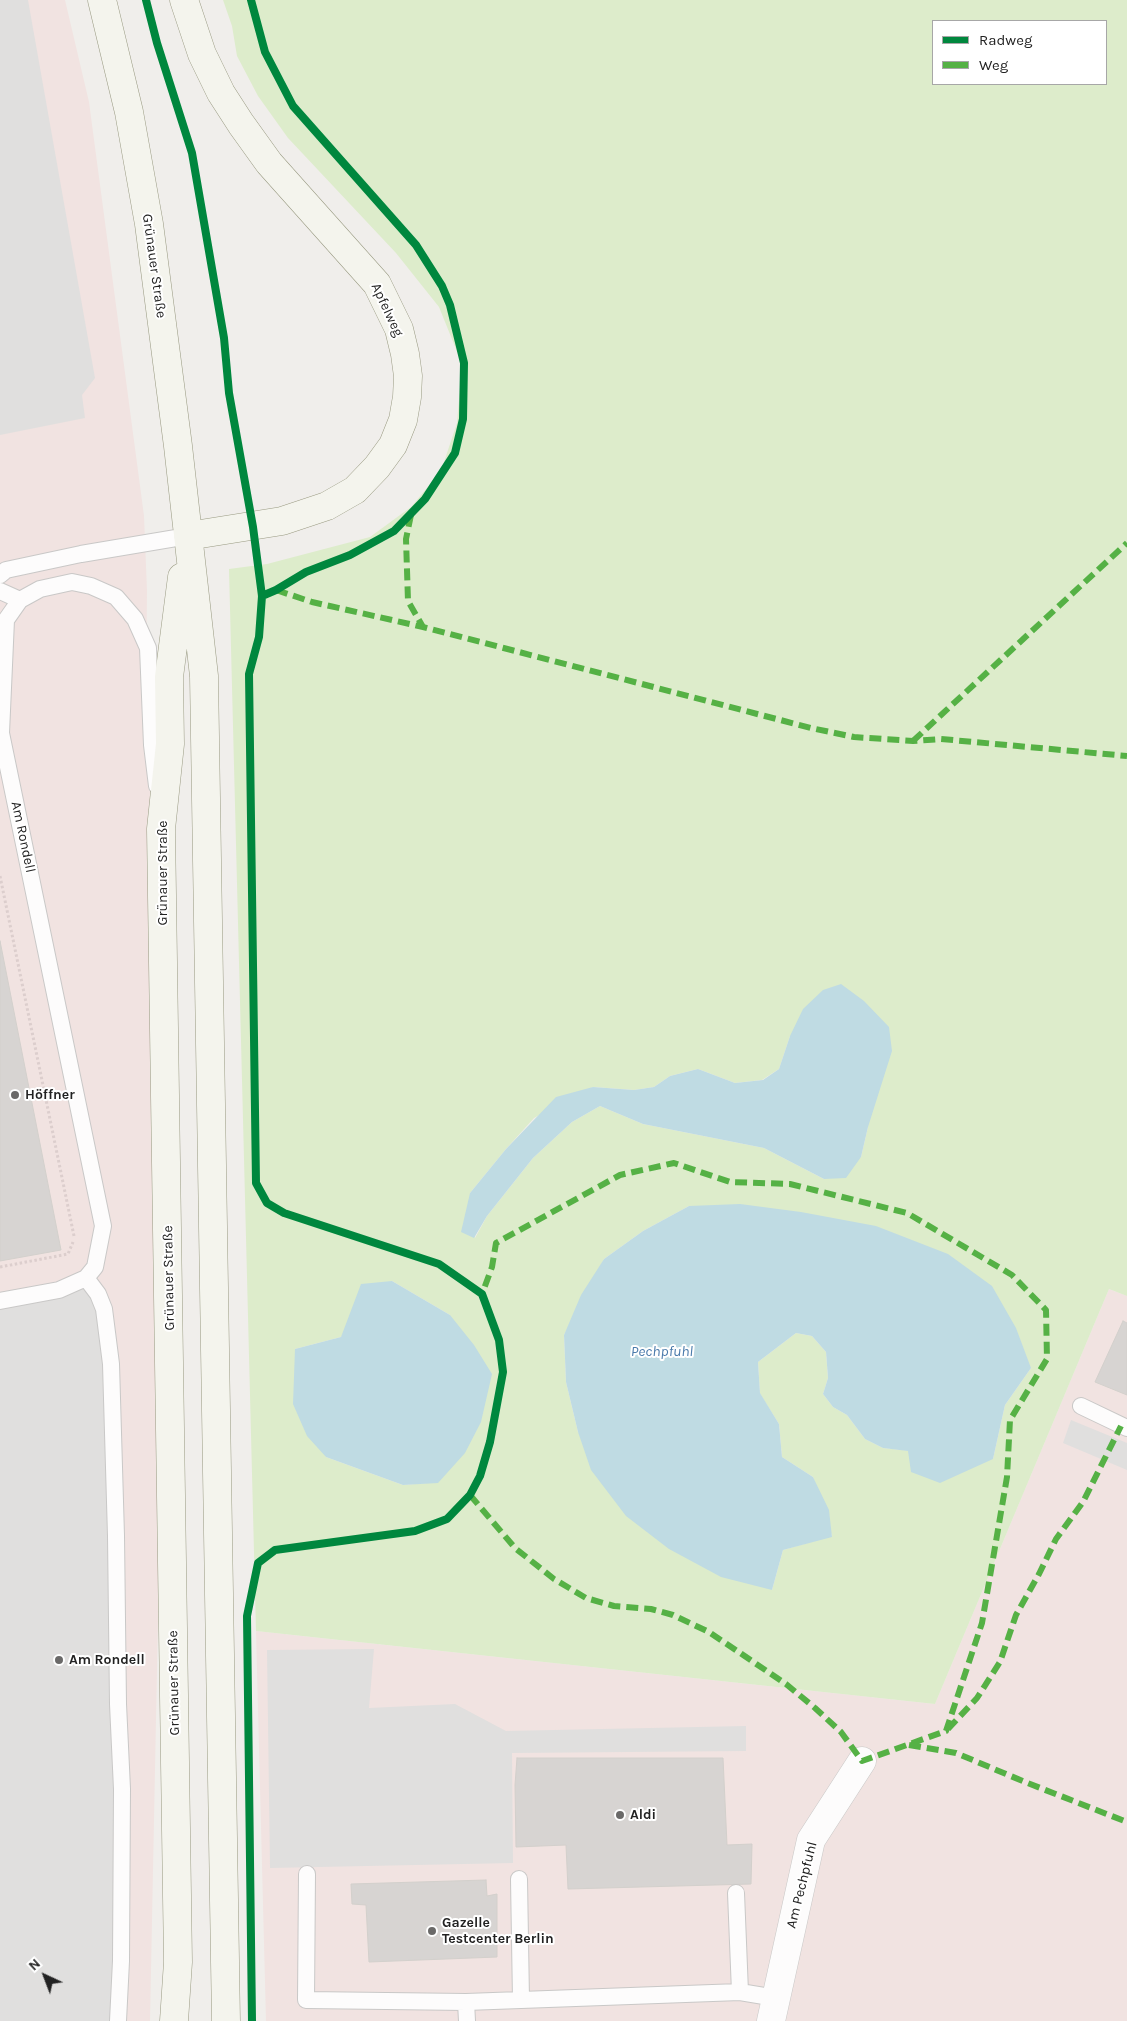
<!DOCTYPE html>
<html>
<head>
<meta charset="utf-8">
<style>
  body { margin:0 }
  #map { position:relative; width:1127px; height:2021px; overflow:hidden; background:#f0eeeb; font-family:Karla,sans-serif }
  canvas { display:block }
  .legend { position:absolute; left:932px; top:20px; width:175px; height:65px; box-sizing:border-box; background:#fff; border:1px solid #a7a7a7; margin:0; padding:6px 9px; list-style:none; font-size:15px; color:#222 }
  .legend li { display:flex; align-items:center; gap:10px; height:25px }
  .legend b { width:25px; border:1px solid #a7a7a7 }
  .north { position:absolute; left:20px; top:1951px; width:50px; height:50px; -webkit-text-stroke:4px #fff; paint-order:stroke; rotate:317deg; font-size:14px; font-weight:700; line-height:20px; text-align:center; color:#222 }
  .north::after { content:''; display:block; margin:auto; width:18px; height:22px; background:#222; clip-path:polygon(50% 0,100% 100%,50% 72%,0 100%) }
</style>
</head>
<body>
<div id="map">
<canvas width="1127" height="2021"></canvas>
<ul class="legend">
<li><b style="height:6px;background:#00873e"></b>Radweg</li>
<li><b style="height:6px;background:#55b145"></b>Weg</li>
</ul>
<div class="north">N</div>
</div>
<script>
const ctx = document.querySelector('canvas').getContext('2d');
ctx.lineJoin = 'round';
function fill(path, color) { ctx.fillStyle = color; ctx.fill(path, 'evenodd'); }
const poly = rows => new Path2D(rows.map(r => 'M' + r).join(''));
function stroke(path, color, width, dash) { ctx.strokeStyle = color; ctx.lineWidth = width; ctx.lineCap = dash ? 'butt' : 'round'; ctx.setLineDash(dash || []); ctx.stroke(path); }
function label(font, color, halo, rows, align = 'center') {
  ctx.font = font + ' Karla,sans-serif'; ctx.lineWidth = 4; ctx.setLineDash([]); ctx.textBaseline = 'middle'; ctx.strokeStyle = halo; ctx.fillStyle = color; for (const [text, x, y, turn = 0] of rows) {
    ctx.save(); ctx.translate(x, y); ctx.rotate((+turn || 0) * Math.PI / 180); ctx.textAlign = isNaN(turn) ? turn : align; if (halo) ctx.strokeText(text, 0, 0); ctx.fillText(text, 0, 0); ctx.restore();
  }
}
const commercial = poly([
  [0,0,65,0,89,102,144,516,147,591,146,693,167,1166,150,2021,0,2021],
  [1109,1289,1127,1296,1127,2021,266,2021,256,1631,935,1704]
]);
const grass = poly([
  [223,0,1127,0,1127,1296,1109,1289,935,1704,256,1631,229,569,267,564,370,537,411,507,441,471,457,423,462,364,439,307,396,253,288,138,258,96,237,56,232,26],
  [933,21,1106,21,1106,84,933,84],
  [790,1036,868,1127,861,1157,824,1179,764,1148,643,1124,600,1106,572,1122,533,1158,487,1216,475,1238,470,1193,506,1149,534,1118,593,1087,634,1090,654,1087,670,1076,698,1069,735,1083,762,1080,779,1069],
  [689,1206,1031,1368,1005,1405,993,1459,883,1448,865,1439,847,1415,833,1407,823,1394,828,1378,826,1352,812,1336,796,1333,758,1362,760,1394,779,1424,782,1457,813,1477,832,1536,783,1550,772,1590,578,1432,566,1382,564,1335,604,1259,643,1231],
  [392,1281,450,1315,438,1482,403,1485,326,1457,295,1349,341,1337]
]);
const parking = poly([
  [0,0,28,0,95,378,82,395,85,418,0,435],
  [95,1267,111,1364,118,2021,0,2021,0,1301,59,1290],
  [1071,1420,1127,1443,1127,1470,1063,1443],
  [374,1649,369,1708,455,1704,506,1731,746,1726,746,1751,512,1753,513,1863,270,1868,267,1650]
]);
const water = poly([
  [841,984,864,1001,889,1027,892,1051,868,1127,861,1157,846,1178,824,1179,764,1148,643,1124,600,1106,572,1122,533,1158,487,1216,474,1238,461,1232,470,1193,506,1149,556,1097,593,1087,634,1090,654,1087,670,1076,698,1069,735,1083,763,1080,779,1069,790,1036,803,1009,823,990],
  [740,1204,801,1212,876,1226,948,1254,992,1286,1016,1328,1031,1368,1005,1405,993,1459,940,1483,911,1472,908,1451,883,1448,865,1439,847,1415,833,1407,823,1394,828,1378,826,1352,812,1336,796,1333,758,1362,760,1393,779,1424,782,1457,813,1477,829,1510,832,1537,783,1550,772,1590,721,1577,669,1549,626,1516,591,1470,578,1432,566,1382,564,1335,581,1295,604,1259,643,1231,689,1206],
  [392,1281,450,1315,474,1345,492,1374,481,1422,465,1453,438,1483,403,1485,326,1457,307,1436,293,1404,295,1349,341,1337,361,1284]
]);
const building = poly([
  [0,941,61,1250,0,1261,0,941],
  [1123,1321,1127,1323,1127,1395,1095,1382,1123,1321],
  [517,1758,723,1758,727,1845,752,1844,751,1884,568,1889,566,1845,516,1847,515,1785,517,1758],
  [486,1880,487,1896,497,1894,497,1957,369,1962,366,1905,352,1904,351,1884,486,1880]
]);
const path = poly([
  [0,876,74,1236],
  [0,1267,68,1254,73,1242]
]);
const lane = poly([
  [0,575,6,570,81,554,188,536],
  [0,591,20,600],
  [86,1278,98,1294,104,1309,111,1364,116,1536,118,1704,122,1789,121,1961,118,2021],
  [0,1301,59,1290,86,1278,95,1267,103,1226,1,733,6,620,20,600,40,589,72,582,91,586,116,597,135,619,148,648,152,745,157,786],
  [1081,1406,1127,1428],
  [307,1874,306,2000,466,2002,740,1992,776,1998],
  [519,1879,521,2000],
  [736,1893,740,1992],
  [466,2002,467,2021]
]);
const street = poly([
  [771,2021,811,1840,862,1761]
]);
const secondary = poly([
  [102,0,129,112,149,224,178,446,204,676,226,2021],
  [184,0,202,54,221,93,241,124,269,163,377,284,399,329,405,354,408,376,407,397,403,420,393,445,377,467,355,490,327,506,282,521,188,536],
  [174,2021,178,1962,161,829,170,744,169,677,182,577]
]);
const quiet = poly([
  [411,515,406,539,408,601,423,627],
  [276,590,312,602,423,627,811,728,854,737,913,741,941,739,1127,756],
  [913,741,1127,543],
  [470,1495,515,1548,554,1579,586,1598,614,1606,651,1609,673,1615,709,1632,786,1684,815,1708,841,1732,862,1761,946,1731,982,1623,1007,1477,1010,1420,1047,1359,1046,1310,1012,1275,907,1213,790,1184,730,1182,674,1163,620,1175,496,1243,492,1267,482,1294],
  [948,1729,977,1698,1000,1662,1016,1615,1039,1574,1056,1539,1083,1502,1121,1426],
  [909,1745,956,1753,1025,1782,1127,1822]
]);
const cycleway = poly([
  [146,0,157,43,192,153,224,338,229,393,253,527,262,596,259,637,249,674,256,1183,267,1203,284,1213,439,1264,482,1294,499,1340,503,1372,490,1442,480,1476,470,1495,447,1519,415,1531,275,1550,258,1563,247,1616,252,2021],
  [251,0,265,52,293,106,416,245,442,286,450,305,464,363,463,419,455,453,425,499,394,531,350,555,306,572,276,590,262,596]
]);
const markers = [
  [15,1095,5,"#6a6968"],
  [59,1660,5,"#6a6968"],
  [620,1815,5,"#6a6968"],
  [432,1931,5,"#6a6968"]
];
const streetNames = [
  ["Grünauer Straße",154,266,82],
  ["Apfelweg",387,310,65],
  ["Am Rondell",23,837,78],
  ["Grünauer Straße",163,873,-90],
  ["Grünauer Straße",169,1278,-91],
  ["Grünauer Straße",174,1683,-91],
  ["Am Pechpfuhl",802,1885,-76]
];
const poiNames = [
  ["Höffner",25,1095],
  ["Am Rondell",69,1660],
  ["Aldi",630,1815],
  ["Gazelle",442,1923],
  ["Testcenter Berlin",442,1939]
];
const waterNames = [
  ["Pechpfuhl",662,1352]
];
fill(commercial, '#f1e3e1');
fill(grass, '#ddeccb');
fill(parking, '#e0dfde');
fill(water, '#bfdbe3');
fill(building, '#d7d4d2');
stroke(building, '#d3d0cc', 1);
stroke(lane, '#c9c8c7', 18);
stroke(street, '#c9c8c7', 29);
stroke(secondary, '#999a82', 29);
stroke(path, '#dccecd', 3, [2.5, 2.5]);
stroke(lane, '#fdfcfc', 16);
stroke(street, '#fdfcfc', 28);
stroke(secondary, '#f4f4ed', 28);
stroke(quiet, '#55b145', 6, [12, 6]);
stroke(cycleway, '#00873e', 8);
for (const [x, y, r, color] of markers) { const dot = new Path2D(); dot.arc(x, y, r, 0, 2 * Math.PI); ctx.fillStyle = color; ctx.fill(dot); stroke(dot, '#fff', 2); }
label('14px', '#222', '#fff', streetNames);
label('bold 14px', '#222', '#fff', poiNames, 'left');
label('italic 15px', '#4a7aab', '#fff', waterNames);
</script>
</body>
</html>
